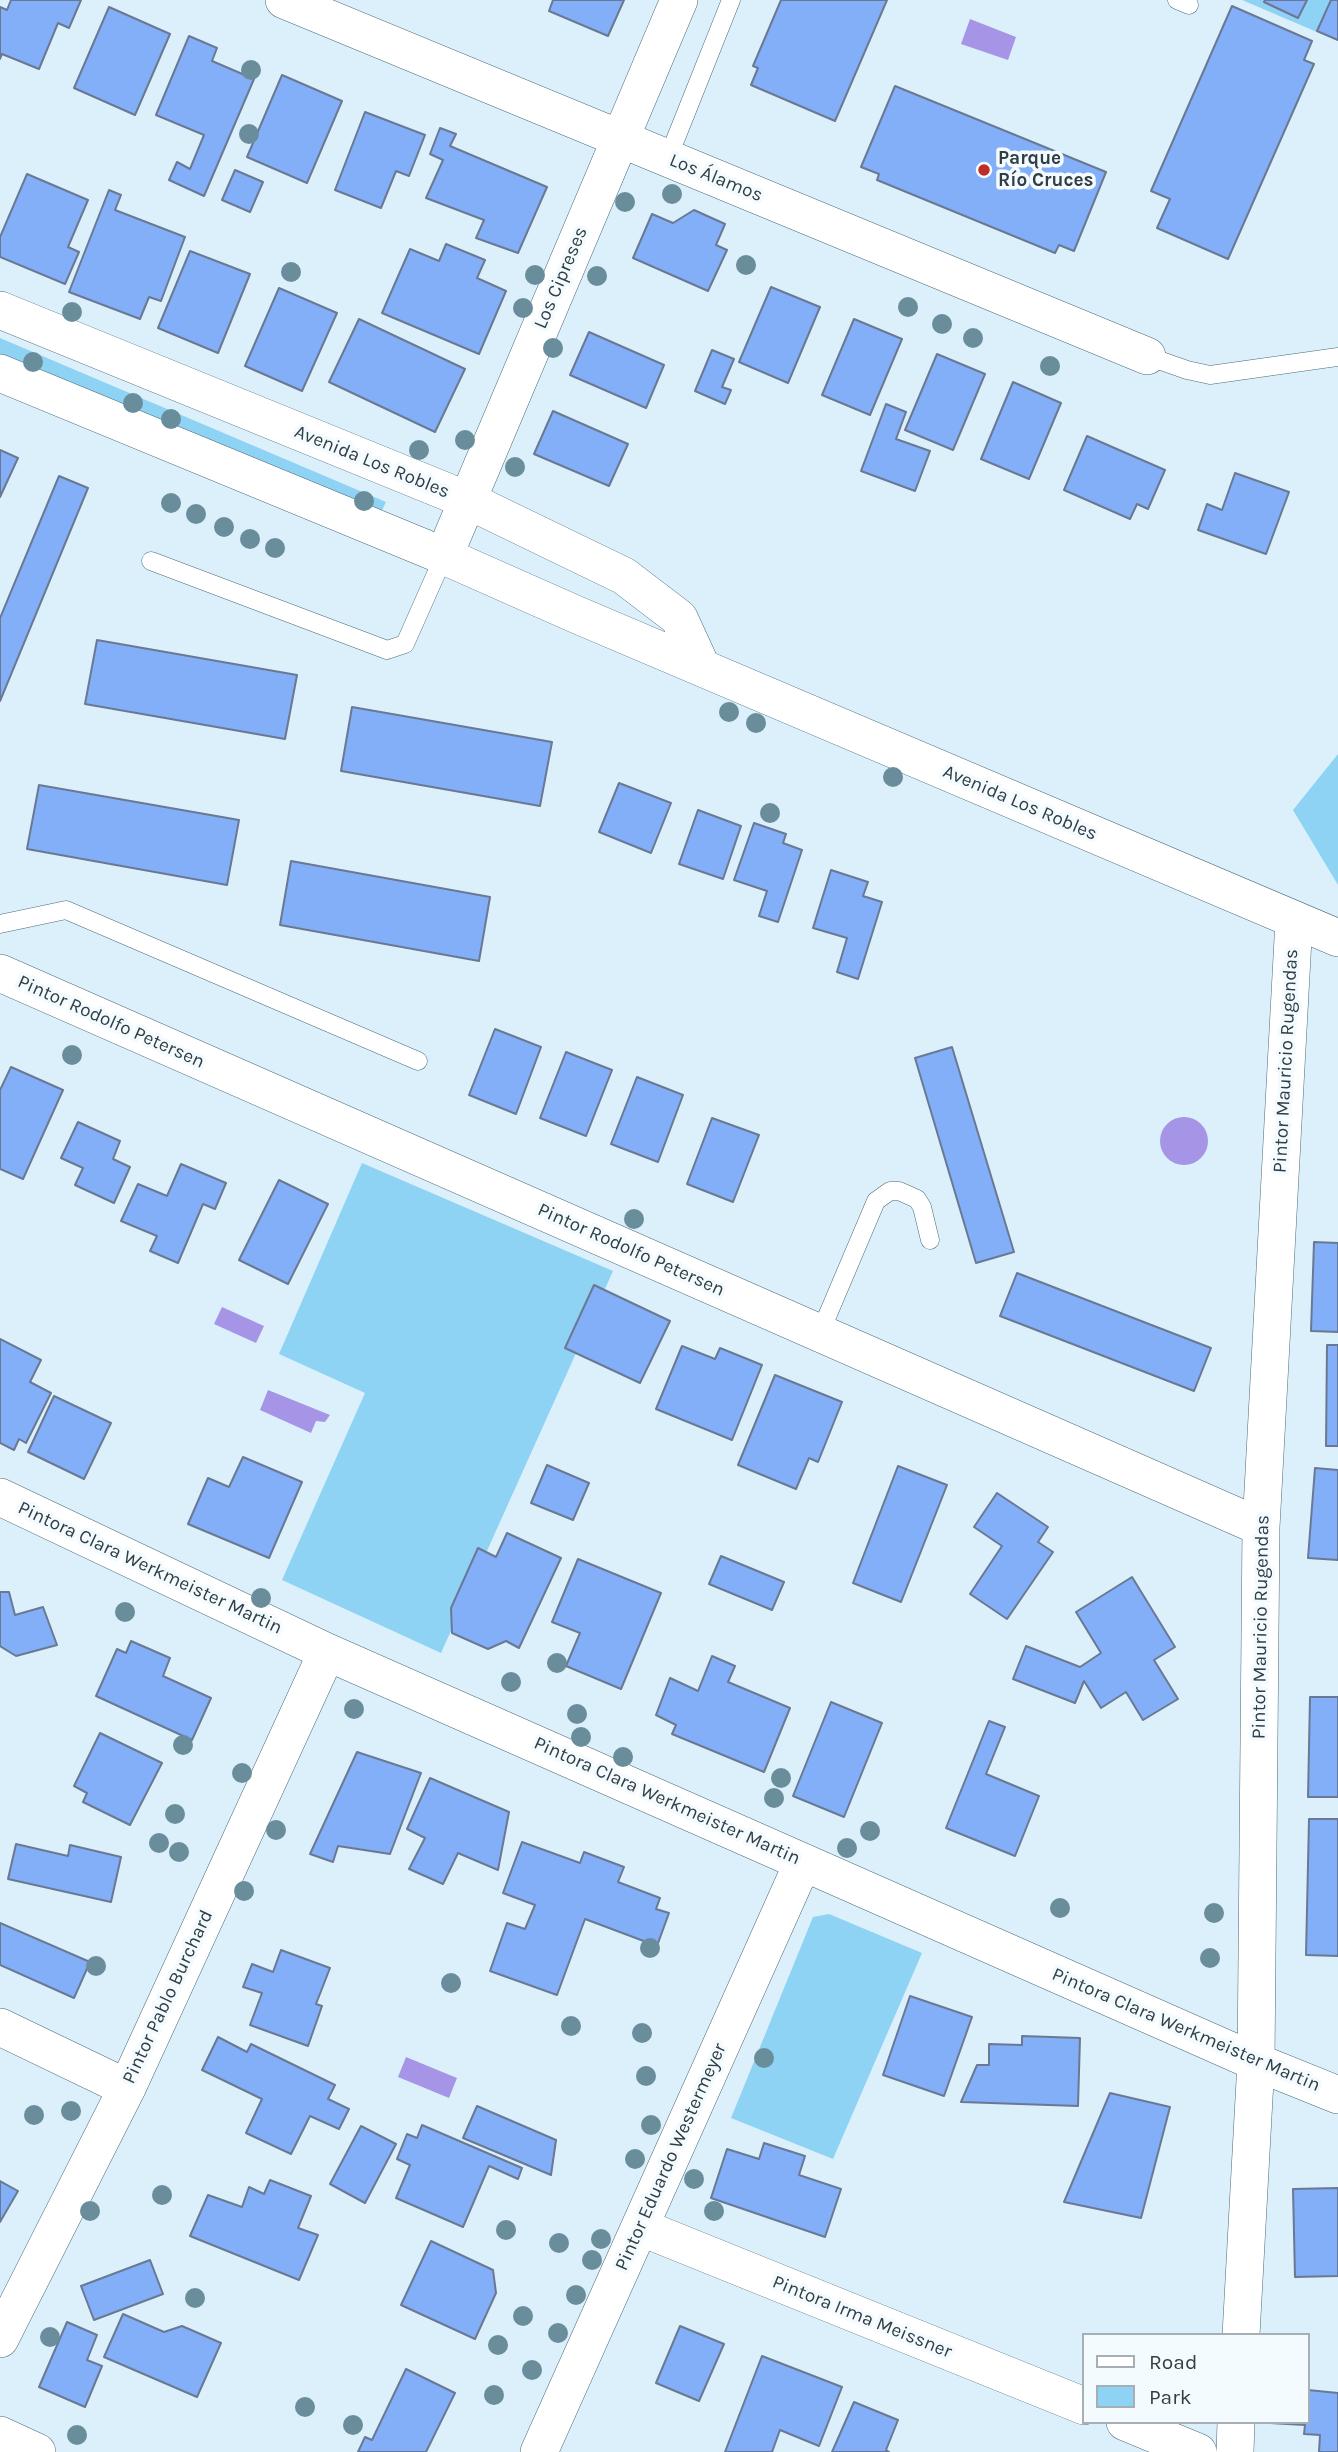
<!DOCTYPE html>
<html>
<head>
<meta charset="utf-8">
<style>
  body { margin:0 }
  #map { position:relative; width:1338px; height:2452px; overflow:hidden; background:#dcf0fb; font-family:Karla,sans-serif }
  canvas { display:block }
  .legend { position:absolute; left:1082px; top:2333px; width:228px; height:91px; box-sizing:border-box; background:#f4fbff; border:2px solid #a6afb5; margin:0; padding:9px 12px; list-style:none; font-size:21px; color:#303e45 }
  .legend li { display:flex; align-items:center; gap:14px; height:35px }
  .legend b { width:35px; border:2px solid #a6afb5 }
</style>
</head>
<body>
<div id="map">
<canvas width="1338" height="2452"></canvas>
<ul class="legend">
<li><b style="height:9px;background:#fff"></b>Road</li>
<li><b style="height:19px;background:#8ed3f3"></b>Park</li>
</ul>
</div>
<script>
const ctx = document.querySelector('canvas').getContext('2d');
ctx.lineJoin = 'round';
function fill(path, color) { ctx.fillStyle = color; ctx.fill(path, 'evenodd'); }
const poly = rows => new Path2D(rows.map(r => 'M' + r).join(''));
function stroke(path, color, width, dash) { ctx.strokeStyle = color; ctx.lineWidth = width; ctx.lineCap = dash ? 'butt' : 'round'; ctx.setLineDash(dash || []); ctx.stroke(path); }
function label(font, color, halo, rows, align = 'center') {
  ctx.font = font + ' Karla,sans-serif'; ctx.lineWidth = 7; ctx.setLineDash([]); ctx.textBaseline = 'middle'; ctx.strokeStyle = halo; ctx.fillStyle = color; for (const [text, x, y, turn = 0] of rows) {
    ctx.save(); ctx.translate(x, y); ctx.rotate((+turn || 0) * Math.PI / 180); ctx.textAlign = isNaN(turn) ? turn : align; if (halo) ctx.strokeText(text, 0, 0); ctx.fillText(text, 0, 0); ctx.restore();
  }
}
const green = poly([
  [1242,0,1338,0,1338,41],
  [0,338,386,502,379,517,0,355],
  [1338,754,1338,885,1293,810],
  [362,1163,613,1271,441,1653,282,1580,365,1393,279,1354],
  [829,1914,922,1953,833,2159,731,2118,813,1917]
]);
const water = poly([
  [970,19,1016,37,1008,60,961,44],
  '1160 1141a24 24 0 1 1 48 0a24 24 0 1 1-48 0Z',
  [222,1307,264,1326,256,1343,214,1324],
  [268,1390,330,1415,325,1422,316,1421,311,1433,260,1410],
  [406,2057,457,2078,449,2098,398,2077]
]);
const building = poly([
  [11,0,81,0,69,28,58,23,39,69,2,54,0,59,0,7,7,10,11,0],
  [553,0,624,0,608,36,549,11,553,0],
  [781,0,887,0,835,121,751,85,758,68,753,66,781,0],
  [1265,0,1307,0,1298,18,1264,2,1265,0],
  [1331,0,1338,0,1338,40,1317,31,1331,0],
  [1232,6,1312,41,1304,60,1314,64,1228,259,1157,228,1170,199,1151,191,1232,6],
  [109,7,170,34,135,115,74,88,109,7],
  [189,36,217,48,212,61,254,79,204,196,169,180,177,162,190,169,204,135,156,115,189,36],
  [282,75,342,101,307,183,247,157,282,75],
  [895,86,1106,172,1074,251,1059,245,1055,253,877,180,879,174,861,167,895,86],
  [365,112,425,135,409,176,396,171,381,208,335,190,365,112],
  [440,128,456,134,450,146,547,187,518,253,476,238,484,220,426,198,443,160,430,154,440,128],
  [235,170,263,182,250,212,222,200,235,170],
  [27,174,88,200,68,247,79,252,65,284,0,257,0,237,27,174],
  [109,190,121,195,115,210,185,237,161,301,149,297,140,319,69,292,109,190],
  [694,210,725,224,716,245,727,250,708,291,633,258,652,214,673,223,694,210],
  [446,244,485,260,477,278,506,291,479,354,382,313,410,249,439,261,446,244],
  [190,251,250,274,218,353,158,328,190,251],
  [771,287,820,307,788,383,739,362,771,287],
  [279,288,337,313,302,391,245,366,279,288],
  [359,319,465,369,435,432,329,382,359,319],
  [854,319,902,339,870,415,822,395,854,319],
  [589,332,664,365,646,408,570,375,589,332],
  [712,350,734,359,722,387,731,390,725,404,695,391,712,350],
  [937,354,985,374,953,450,905,430,937,354],
  [1013,382,1061,403,1029,479,981,459,1013,382],
  [886,404,906,412,896,439,930,451,915,491,861,471,886,404],
  [553,411,628,444,609,486,534,454,553,411],
  [1087,436,1165,470,1148,509,1137,504,1130,519,1064,490,1087,436],
  [0,450,18,458,0,497,0,450],
  [1235,473,1289,492,1266,554,1198,530,1207,504,1222,510,1235,473],
  [59,476,88,488,0,701,0,618,59,476],
  [97,640,297,675,285,739,85,704,97,640],
  [352,707,552,742,540,806,341,771,352,707],
  [619,783,671,803,651,853,599,832,619,783],
  [39,785,239,820,227,885,27,849,39,785],
  [698,810,741,826,723,879,679,864,698,810],
  [754,823,786,834,783,843,802,850,778,922,759,916,767,891,734,880,754,823],
  [291,861,490,897,479,961,280,925,291,861],
  [831,870,868,882,863,896,882,902,858,979,837,972,847,938,813,928,831,870],
  [495,1029,541,1047,516,1114,469,1095,495,1029],
  [952,1047,1014,1252,976,1263,915,1058,952,1047],
  [566,1052,612,1070,586,1136,540,1118,566,1052],
  [11,1067,63,1090,23,1179,0,1169,0,1090,11,1067],
  [637,1077,683,1095,658,1162,611,1144,637,1077],
  [712,1118,759,1135,733,1202,687,1184,712,1118],
  [78,1122,120,1141,113,1159,130,1167,114,1203,75,1185,83,1168,61,1158,78,1122],
  [181,1164,226,1183,215,1209,203,1204,178,1263,150,1251,157,1236,121,1221,138,1184,167,1196,181,1164],
  [279,1180,328,1204,288,1284,239,1260,279,1180],
  [1314,1242,1338,1243,1338,1332,1311,1331,1314,1242],
  [1017,1273,1211,1348,1194,1391,1000,1316,1017,1273],
  [594,1285,670,1321,640,1383,565,1348,594,1285],
  [0,1339,41,1360,30,1382,51,1393,26,1443,19,1439,14,1450,0,1443,0,1339],
  [1327,1345,1338,1345,1338,1446,1326,1446,1327,1345],
  [682,1346,715,1359,720,1348,762,1365,732,1440,656,1409,682,1346],
  [775,1375,842,1402,818,1462,809,1458,796,1489,738,1465,775,1375],
  [54,1396,111,1423,84,1479,28,1452,54,1396],
  [243,1457,302,1482,269,1558,188,1524,208,1478,229,1487,243,1457],
  [547,1465,589,1483,573,1520,531,1503,547,1465],
  [898,1466,947,1485,901,1602,853,1583,898,1466],
  [1315,1468,1338,1470,1338,1560,1308,1558,1315,1468],
  [997,1493,1048,1527,1038,1542,1053,1552,1007,1619,970,1594,1002,1546,974,1527,997,1493],
  [507,1533,561,1558,519,1648,506,1641,488,1649,452,1633,451,1608,478,1548,496,1557,507,1533],
  [721,1556,784,1582,772,1610,709,1584,721,1556],
  [578,1559,661,1593,621,1689,566,1666,580,1633,552,1622,578,1559],
  [1132,1577,1175,1647,1154,1660,1178,1699,1143,1720,1126,1692,1101,1708,1084,1681,1075,1703,1013,1679,1026,1646,1080,1667,1101,1653,1076,1612,1132,1577],
  [0,1592,9,1592,15,1615,43,1607,57,1645,16,1656,0,1646,0,1592],
  [131,1641,170,1658,163,1676,211,1698,192,1740,96,1696,117,1649,126,1653,131,1641],
  [712,1656,735,1666,728,1682,790,1708,764,1772,672,1734,676,1725,656,1715,670,1678,698,1691,712,1656],
  [1310,1697,1338,1697,1338,1797,1308,1797,1310,1697],
  [831,1702,882,1723,844,1817,793,1796,831,1702],
  [989,1721,1005,1727,986,1774,1039,1796,1015,1856,946,1828,989,1721],
  [100,1733,162,1763,130,1825,83,1802,87,1793,74,1786,100,1733],
  [357,1752,421,1773,390,1854,338,1846,333,1862,310,1854,357,1752],
  [430,1778,509,1812,498,1870,458,1853,443,1884,409,1869,425,1838,407,1829,430,1778],
  [1309,1819,1338,1819,1338,1956,1306,1955,1309,1819],
  [522,1842,580,1863,584,1852,624,1867,618,1882,660,1898,656,1909,669,1913,657,1946,585,1919,557,1995,490,1971,507,1923,525,1929,535,1905,503,1893,522,1842],
  [16,1844,68,1856,70,1845,121,1857,111,1902,8,1879,16,1844],
  [0,1923,90,1962,74,1998,0,1965,0,1923],
  [281,1950,330,1968,316,2004,322,2006,308,2046,250,2025,262,1993,243,1987,252,1964,273,1972,281,1950],
  [910,1996,972,2017,944,2096,883,2075,910,1996],
  [1022,2036,1080,2038,1078,2106,961,2102,977,2065,989,2065,989,2044,1022,2045,1022,2036],
  [218,2037,247,2052,251,2044,335,2085,328,2099,349,2109,339,2129,310,2116,291,2154,246,2133,262,2099,202,2070,218,2037],
  [1110,2093,1170,2107,1141,2218,1064,2202,1110,2093],
  [477,2106,556,2140,551,2175,463,2138,477,2106],
  [422,2125,522,2168,518,2179,489,2166,463,2227,396,2198,410,2165,397,2159,407,2134,417,2138,422,2125],
  [361,2126,396,2144,365,2203,330,2184,361,2126],
  [764,2143,805,2156,799,2175,841,2189,825,2237,711,2198,727,2149,759,2159,764,2143],
  [270,2180,311,2196,298,2228,318,2235,299,2280,190,2236,208,2195,242,2207,249,2187,264,2194,270,2180],
  [0,2181,18,2191,0,2222,0,2181],
  [1338,2188,1338,2276,1295,2277,1293,2189,1338,2188],
  [431,2241,493,2270,496,2293,475,2339,401,2305,431,2241],
  [150,2260,163,2294,94,2320,81,2286,150,2260],
  [123,2314,164,2332,182,2326,221,2343,197,2397,104,2357,123,2314],
  [67,2322,97,2335,87,2360,102,2366,85,2407,39,2387,67,2322],
  [680,2326,724,2344,699,2401,656,2383,680,2326],
  [762,2356,842,2387,819,2446,780,2430,772,2452,725,2452,762,2356],
  [406,2369,455,2393,426,2452,358,2452,365,2437,372,2440,406,2369],
  [1308,2390,1338,2393,1338,2452,1319,2452,1320,2435,1304,2434,1305,2425,1270,2423,1308,2422,1308,2390],
  [854,2402,898,2420,886,2450,889,2452,832,2452,854,2402]
]);
const service = poly([
  [1177,0,1189,5],
  [668,158,731,0],
  [1147,356,1187,370,1210,375,1338,357],
  [151,561,387,650,405,644,444,556],
  [0,924,66,910,418,1061],
  [820,1333,876,1201,890,1191,899,1191,917,1199,922,1207,930,1240]
]);
const minor = poly([
  [284,0,1147,356],
  [0,310,467,500,624,576,679,618,702,668],
  [0,373,444,556,575,614,1338,938],
  [444,556,679,0],
  [0,973,1261,1527],
  [0,1497,327,1652,1256,2062,1338,2095],
  [0,2027,127,2088],
  [640,2227,1084,2406],
  [1241,2335,1256,2062,1261,1527,1294,920],
  [0,2339,127,2088,327,1652],
  [1125,2422,1198,2452],
  [0,2435,37,2452],
  [539,2452,803,1862],
  [1235,2452,1236,2422]
]);
const trees = [
  [251,70],
  [249,134],
  [672,194],
  [625,202],
  [746,265],
  [291,272],
  [535,275],
  [597,276],
  [908,307],
  [523,308],
  [72,312],
  [942,324],
  [973,338],
  [553,348],
  [33,362],
  [1050,366],
  [133,403],
  [171,419],
  [465,440],
  [419,450],
  [515,467],
  [364,501],
  [171,503],
  [196,514],
  [224,527],
  [250,539],
  [275,548],
  [729,712],
  [756,723],
  [893,777],
  [770,813],
  [72,1055],
  [634,1219],
  [261,1598],
  [125,1612],
  [557,1663],
  [511,1682],
  [354,1709],
  [577,1714],
  [581,1737],
  [183,1745],
  [623,1757],
  [242,1773],
  [781,1778],
  [774,1798],
  [175,1814],
  [276,1830],
  [870,1831],
  [159,1843],
  [847,1848],
  [179,1852],
  [244,1891],
  [1060,1908],
  [1214,1913],
  [650,1948],
  [1210,1958],
  [96,1966],
  [451,1983],
  [571,2026],
  [642,2033],
  [764,2058],
  [646,2076],
  [71,2111],
  [34,2115],
  [651,2125],
  [635,2159],
  [694,2179],
  [162,2195],
  [90,2211],
  [714,2211],
  [506,2230],
  [601,2239],
  [559,2243],
  [592,2260],
  [576,2295],
  [195,2298],
  [523,2316],
  [558,2333],
  [50,2337],
  [498,2345],
  [532,2370],
  [494,2395],
  [305,2407],
  [353,2425],
  [77,2435]
];
const markers = [
  [984,170,7,"#bc2e26"]
];
const poiNames = [
  ["Parque",998,159],
  ["Río Cruces",998,181]
];
const streetNames = [
  ["Los Álamos",716,178,22],
  ["Los Cipreses",561,278,-67],
  ["Avenida Los Robles",372,462,22],
  ["Avenida Los Robles",1020,803,23],
  ["Pintor Rodolfo Petersen",111,1022,24],
  ["Pintor Mauricio Rugendas",1286,1061,-87],
  ["Pintor Rodolfo Petersen",631,1250,24],
  ["Pintora Clara Werkmeister Martin",150,1568,25],
  ["Pintor Mauricio Rugendas",1261,1627,-89],
  ["Pintora Clara Werkmeister Martin",667,1801,24],
  ["Pintor Pablo Burchard",168,1997,-65],
  ["Pintora Clara Werkmeister Martin",1186,2030,23],
  ["Pintor Eduardo Westermeyer",671,2157,-66],
  ["Pintora Irma Meissner",862,2317,22]
];
fill(green, '#8ed3f3');
fill(water, '#a695e6');
fill(building, '#83aef8');
stroke(building, '#6a7993', 2);
stroke(service, '#4b6a79', 19);
stroke(minor, '#4b6a79', 38);
stroke(service, '#fff', 18);
stroke(minor, '#fff', 37);
ctx.fillStyle = '#6a8d9c';
for (const [x, y] of trees) { ctx.beginPath(); ctx.arc(x, y, 10, 0, 2 * Math.PI); ctx.fill(); }
for (const [x, y, r, color] of markers) { const dot = new Path2D(); dot.arc(x, y, r, 0, 2 * Math.PI); ctx.fillStyle = color; ctx.fill(dot); stroke(dot, '#f4fbff', 2.5); }
label('bold 19px', '#303e45', '#f4fbff', poiNames, 'left');
label('19px', '#303e45', '#f4fbff', streetNames);
</script>
</body>
</html>
